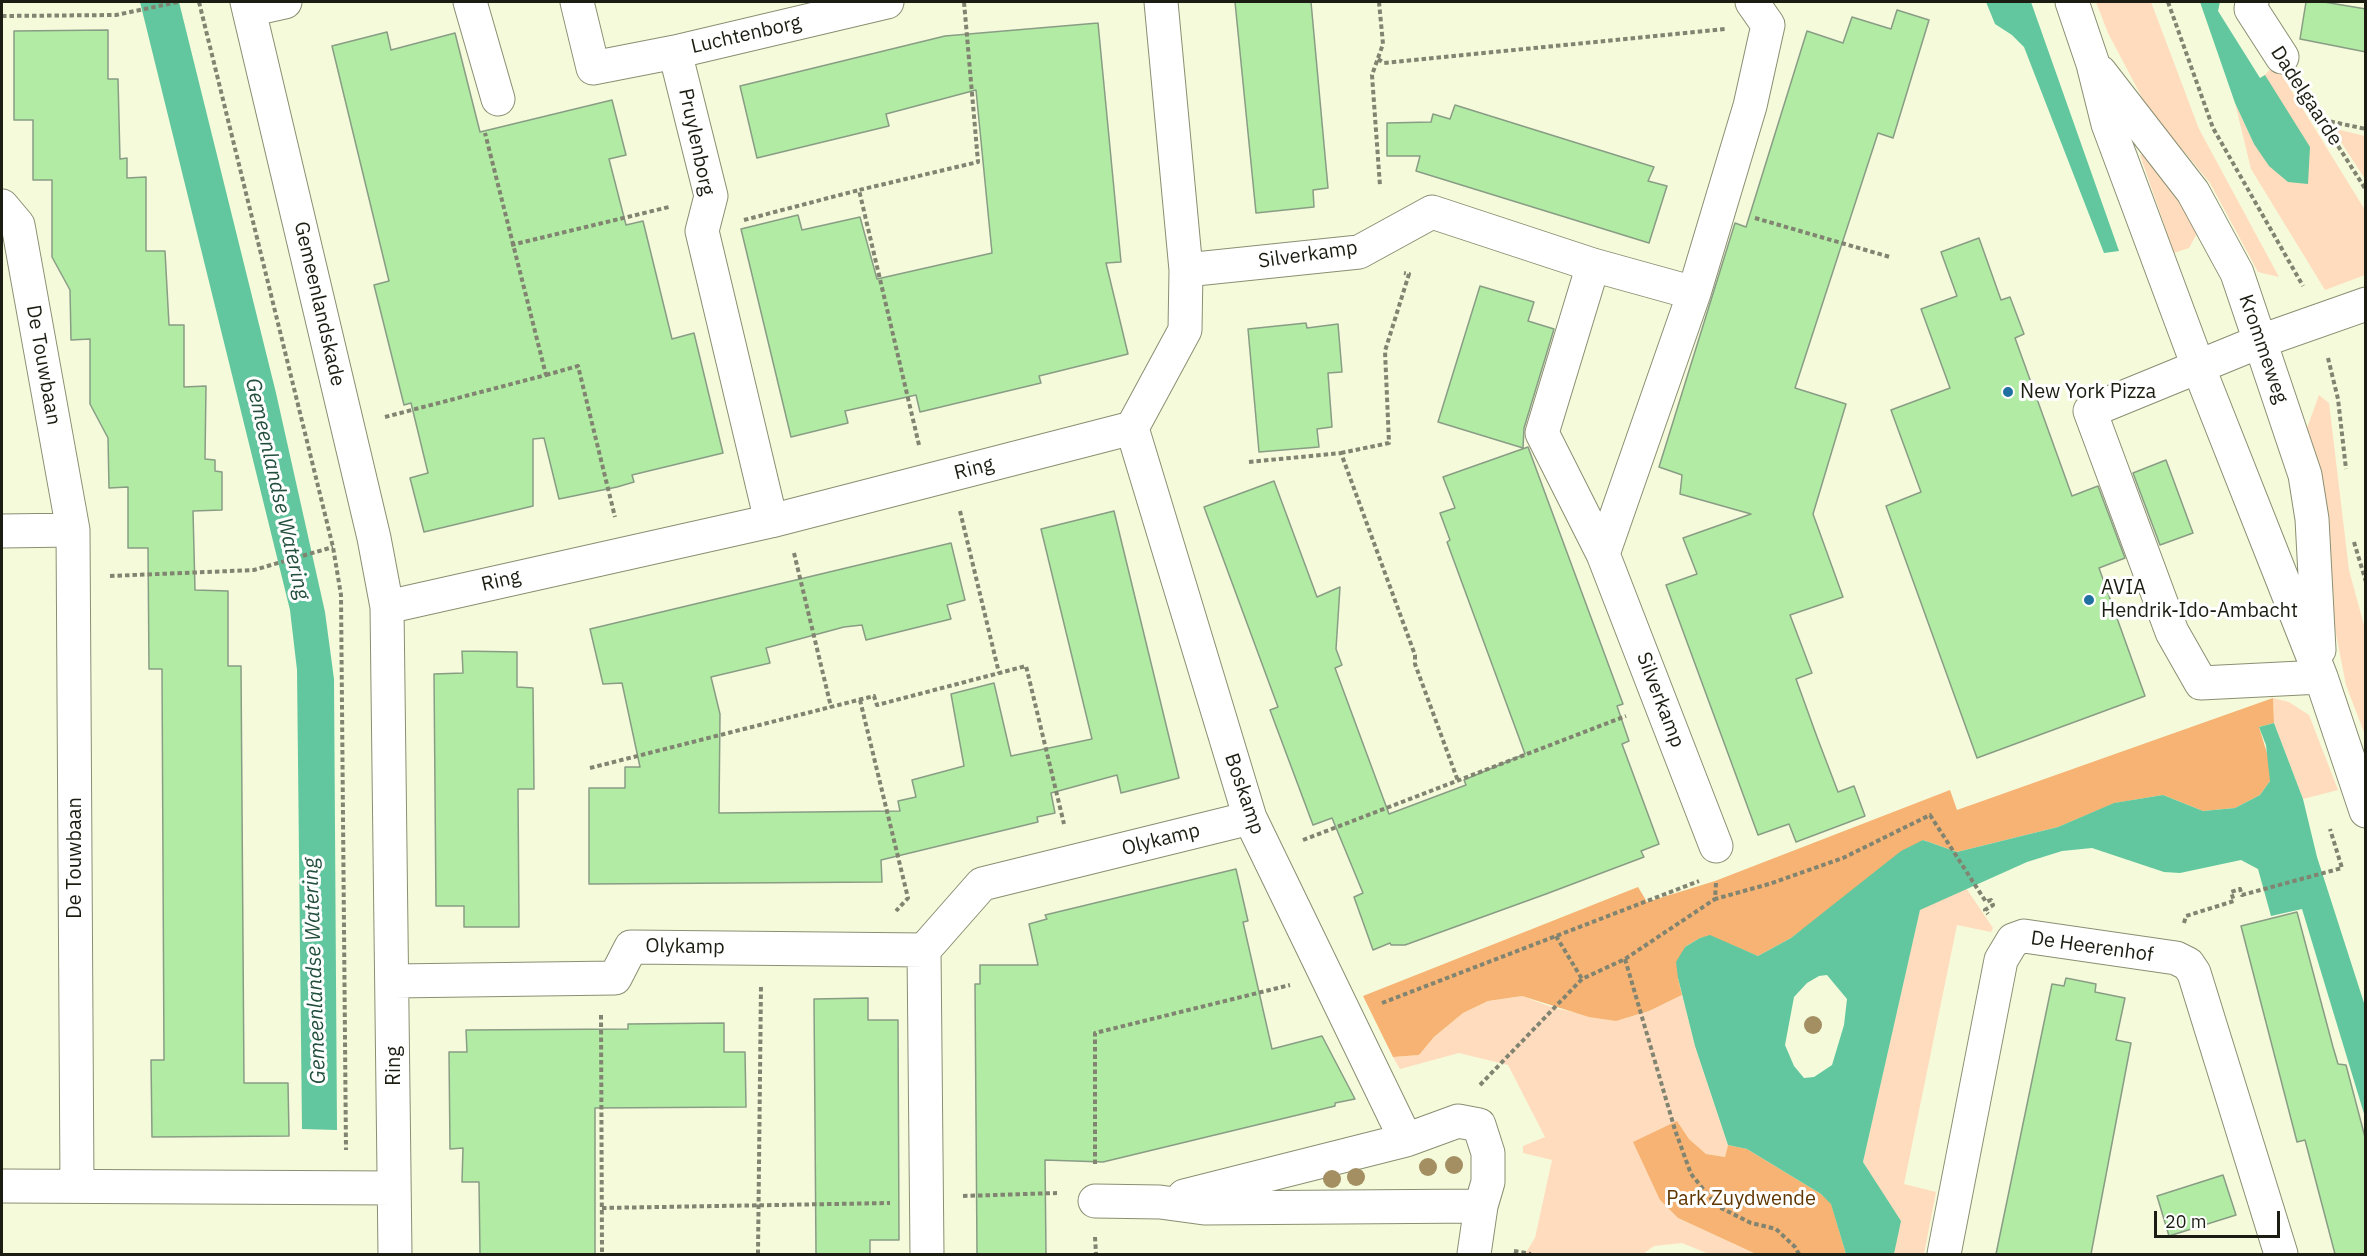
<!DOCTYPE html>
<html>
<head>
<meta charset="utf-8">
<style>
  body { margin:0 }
  #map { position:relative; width:2367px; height:1256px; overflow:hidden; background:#f5fadb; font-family:"IBM Plex Sans",sans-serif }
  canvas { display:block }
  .frame { position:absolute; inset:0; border:3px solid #1c1d12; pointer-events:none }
  .scale { position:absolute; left:2154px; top:1211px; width:126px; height:27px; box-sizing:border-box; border:3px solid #1c1d12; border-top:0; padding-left:8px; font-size:18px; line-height:21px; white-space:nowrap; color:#1c1d12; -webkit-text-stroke:4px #fff; paint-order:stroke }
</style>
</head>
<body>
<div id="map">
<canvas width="2367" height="1256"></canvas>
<div class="frame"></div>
<div class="scale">20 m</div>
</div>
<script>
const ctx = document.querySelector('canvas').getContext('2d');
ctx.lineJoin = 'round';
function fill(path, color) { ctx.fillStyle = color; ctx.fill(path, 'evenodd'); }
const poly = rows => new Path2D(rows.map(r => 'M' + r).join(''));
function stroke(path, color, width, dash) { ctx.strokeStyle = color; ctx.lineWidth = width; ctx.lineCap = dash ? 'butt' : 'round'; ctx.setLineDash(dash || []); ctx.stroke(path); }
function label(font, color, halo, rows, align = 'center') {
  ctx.font = font + ' "IBM Plex Sans",sans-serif'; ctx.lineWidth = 6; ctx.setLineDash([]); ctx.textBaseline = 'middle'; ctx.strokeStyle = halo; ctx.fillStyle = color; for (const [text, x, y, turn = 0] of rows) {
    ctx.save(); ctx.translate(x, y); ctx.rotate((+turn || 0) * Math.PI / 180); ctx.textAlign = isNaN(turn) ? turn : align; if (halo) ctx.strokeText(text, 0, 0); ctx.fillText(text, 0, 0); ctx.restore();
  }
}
const green = poly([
  [2096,2,2151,2,2199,129,2279,277,2258,272,2210,183,2147,107,2108,33],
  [2275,64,2365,210,2365,275,2325,290,2251,169,2235,103,2254,144,2261,79],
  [2332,128,2365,136,2365,179],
  [2154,153,2199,230,2189,248,2174,253,2140,155],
  [2319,395,2329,403,2349,570,2365,629,2365,735,2346,685,2330,604,2328,520,2307,428],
  [2273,698,2289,702,2309,715,2338,790,2303,799,2274,723],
  [1966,888,1993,928,1991,932,1957,925,1904,1184,1936,1192,1924,1254,1894,1254,1900,1221,1863,1162,1920,909],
  [1682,995,1695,1046,1728,1145,1725,1157,1706,1154,1689,1139,1677,1121,1660,1200,1678,1218,1756,1254,1709,1254,1682,1243,1654,1246,1643,1254,1525,1254,1535,1238,1552,1160,1523,1153,1523,1146,1545,1137,1508,1065,1459,1053,1400,1069,1393,1057,1419,1055,1434,1037,1463,1013,1488,1001,1522,996,1554,1008,1616,1021,1649,1011]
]);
const forest = poly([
  [2273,698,2274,723,2259,727,2270,763,2270,781,2260,795,2235,808,2203,811,2163,795,2115,803,2058,827,1957,852,1923,840,1791,938,1758,956,1710,936,1700,938,1685,947,1678,978,1682,995,1649,1011,1616,1021,1589,1017,1522,996,1488,1001,1463,1013,1434,1037,1419,1055,1393,1057,1363,996,1638,887,1647,902,1715,881,1950,790,1957,810],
  [1677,1121,1689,1139,1706,1154,1725,1157,1728,1145,1747,1149,1821,1194,1831,1203,1846,1254,1756,1254,1678,1218,1660,1200,1633,1142]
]);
const water = poly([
  [140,2,179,2,276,393,325,612,334,679,337,1130,302,1129,297,670,290,610],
  [1986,2,2031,2,2119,251,2104,253,2024,47,2012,35,1995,24],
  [2200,2,2220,2,2218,11,2260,78,2265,75,2310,147,2308,184,2288,182,2269,166,2254,144,2235,103],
  [2274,723,2303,799,2317,857,2365,1006,2365,1117,2302,909,2271,916,2258,869,2241,860,2180,873,2164,872,2092,848,2062,851,2027,862,1920,910,1863,1162,1901,1221,1894,1254,1846,1254,1831,1204,1821,1194,1747,1149,1728,1145,1695,1046,1678,978,1676,962,1685,947,1700,938,1710,935,1758,956,1791,938,1901,851,1923,840,1957,852,2058,827,2114,803,2163,795,2203,811,2235,808,2260,795,2270,781,2266,745,2259,727],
  [1827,975,1847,999,1844,1025,1832,1065,1814,1077,1804,1078,1794,1066,1785,1045,1794,997,1807,983,1819,976]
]);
const building = poly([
  [1235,2,1311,2,1328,188,1313,190,1314,207,1256,213,1235,2],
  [2306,2,2324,2,2366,9,2366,52,2300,39,2306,2],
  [1897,10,1929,20,1893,138,1878,133,1795,388,1846,404,1813,514,1843,597,1790,615,1812,673,1796,679,1817,737,1838,792,1854,786,1865,816,1796,842,1789,824,1758,835,1666,585,1697,574,1683,538,1751,514,1680,494,1682,475,1659,467,1735,223,1746,227,1807,31,1843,43,1852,17,1891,29,1897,10],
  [1098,23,1121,262,1106,263,1128,354,1039,376,1041,383,920,412,916,395,845,411,848,423,791,437,741,229,798,215,802,230,860,217,877,279,992,253,976,90,886,114,889,126,757,158,740,86,945,36,1098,23],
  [108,30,108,79,118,79,120,159,127,158,127,178,146,177,146,251,165,251,169,325,184,325,184,387,206,386,205,459,215,460,215,471,222,472,222,510,193,511,195,590,228,591,228,666,241,666,244,1083,288,1083,289,1136,152,1137,151,1060,164,1060,162,669,149,669,148,548,128,548,128,487,109,488,108,438,90,404,90,339,71,340,70,290,52,257,52,180,33,180,33,120,14,120,14,31,108,30],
  [387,32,391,50,455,33,480,132,612,100,626,155,609,159,626,225,643,221,672,339,694,333,723,453,632,475,634,482,617,487,559,499,544,438,533,439,533,506,424,532,410,478,428,473,411,403,404,405,374,285,389,281,332,46,387,32],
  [1455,105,1654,167,1648,181,1667,186,1649,243,1416,171,1420,156,1387,156,1387,123,1431,122,1433,114,1450,119,1455,105],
  [1979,238,2001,300,2010,297,2024,334,2015,338,2072,496,2098,486,2125,558,2099,568,2145,696,1977,758,1886,506,1921,492,1891,410,1950,388,1921,309,1957,296,1941,252,1979,238],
  [1480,286,1534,302,1528,321,1554,329,1524,428,1523,448,1438,422,1480,286],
  [1306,323,1307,328,1338,324,1342,372,1328,373,1332,427,1317,429,1319,447,1259,452,1248,329,1306,323],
  [1528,447,1623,704,1617,706,1629,741,1622,744,1659,844,1641,851,1644,857,1546,894,1405,945,1391,945,1390,943,1373,950,1354,897,1363,893,1332,818,1313,825,1270,710,1278,707,1204,507,1274,481,1317,597,1340,587,1336,649,1342,665,1335,668,1389,814,1466,785,1464,780,1525,754,1447,542,1450,540,1440,513,1455,508,1443,477,1528,447],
  [2166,460,2193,533,2160,545,2133,473,2166,460],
  [1114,511,1179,778,1121,793,1117,775,1051,793,1055,813,1037,817,1038,822,881,860,882,882,589,884,589,788,625,788,625,767,640,767,622,683,603,684,590,629,951,543,965,600,947,605,951,619,866,640,862,625,844,627,766,648,770,663,711,677,720,714,719,813,900,811,898,801,916,797,912,780,964,766,951,694,994,683,1011,756,1092,739,1041,529,1114,511],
  [462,651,517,652,517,687,533,688,534,789,518,789,519,927,464,927,464,906,436,906,434,674,463,673,462,651],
  [1236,869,1248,921,1243,922,1272,1049,1322,1036,1355,1099,1335,1103,1335,1106,1103,1162,1045,1160,1046,1254,977,1254,975,984,980,984,980,965,1038,965,1029,924,1047,919,1045,915,1236,869],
  [2297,912,2333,1047,2338,1064,2346,1065,2366,1141,2366,1254,2335,1254,2305,1140,2297,1142,2241,926,2297,912],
  [2066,978,2096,984,2095,992,2125,998,2116,1040,2131,1043,2091,1254,1996,1254,2052,984,2064,986,2066,978],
  [868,998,868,1020,898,1020,899,1240,870,1240,870,1254,816,1254,814,999,868,998],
  [724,1023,724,1052,745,1052,746,1107,595,1108,595,1254,480,1254,479,1182,462,1182,463,1148,450,1149,449,1052,467,1052,466,1030,628,1029,628,1024,724,1023],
  [2223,1175,2236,1215,2169,1236,2157,1196,2223,1175]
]);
const path = poly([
  [199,2,333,547,341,595,346,1150],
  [1379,2,1383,44,1372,75,1380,186],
  [2168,2,2213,128,2303,286],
  [2,16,116,15,178,2],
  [1378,59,1384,63,1725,29],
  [2302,89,2366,190],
  [2323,120,2366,129],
  [1755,218,1890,257],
  [744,220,859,190],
  [511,245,669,207],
  [2328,358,2338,399,2346,469],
  [546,375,578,366,615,517],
  [385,417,546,375,485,133],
  [919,445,859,190,978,162,964,2],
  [1341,453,1389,443,1385,351,1409,274,1404,273],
  [1249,462,1341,453,1415,655,1415,664,1458,781],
  [960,511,999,673],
  [2354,542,2366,582],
  [794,553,831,707],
  [110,576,254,570,333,547],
  [860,700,908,898,896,911],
  [590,768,874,696,877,705,1026,666,1064,824],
  [1303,840,1626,716],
  [1716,883,1715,899,1769,884,1843,858,1930,815,1986,902,1991,900,1993,905,1985,910,1988,914],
  [2184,923,2186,916,2234,901,2231,892,2240,889,2242,895,2342,868,2330,829],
  [1556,936,1582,979],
  [1625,959,1675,1130,1691,1174,1717,1206,1751,1223,1776,1229,1795,1247,1799,1254],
  [1382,1003,1699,881],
  [601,1015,602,1254],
  [1480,1085,1582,979,1625,959,1715,899],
  [1095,1164,1095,1033,1290,985],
  [963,1196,1057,1193],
  [602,1208,890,1203],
  [1095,1237,1096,1254],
  [1514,1251,1531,1254],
  [758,1254,761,985]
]);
const minor = poly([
  [247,2,374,538,387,607,395,1254],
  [470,2,498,99],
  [577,2,593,68,675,52,711,196,702,231,771,521],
  [2072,2,2093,64,2108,124,2198,366,2321,677,2366,811],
  [2252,2,2251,9,2282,57],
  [249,10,285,2],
  [675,52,887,2],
  [2100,72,2193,192,2237,273,2305,475,2312,519,2319,650],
  [2,206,18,225,73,530,77,1186],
  [1593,265,1542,433,1603,554,1716,846],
  [1186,270,1359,252,1432,212,1593,265,1694,293],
  [1132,428,1250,818,1406,1140,1458,1121,1479,1125,1488,1153,1488,1182,1481,1206,1474,1254],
  [2,531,73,530],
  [1603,554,1694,293,1750,106,1768,25,1752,2],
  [387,607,771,521,1132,428,1185,330,1186,270,1161,2],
  [2321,677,2201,683,2172,632,2090,411,2261,341,2366,304],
  [924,950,927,1254],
  [394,981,615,978,631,947,924,950,982,884,1250,818],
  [2,1186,394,1188],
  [1184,1196,1406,1140],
  [1095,1201,1160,1202,1204,1208,1481,1206],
  [1944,1254,2001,960,2013,940,2024,936,2176,958,2188,964,2194,973,2281,1254]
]);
const trees = [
  [1813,1025],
  [1454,1165],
  [1428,1167],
  [1356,1177],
  [1332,1179]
];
const markers = [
  [2008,392,6,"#2170a2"],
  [2089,600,6,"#2170a2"]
];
const streetNames = [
  ["Luchtenborg",746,35,-13],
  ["Dadelgaarde",2306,96,57],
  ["Pruylenborg",696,142,78],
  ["Silverkamp",1308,255,-8],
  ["Gemeenlandskade",319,304,77],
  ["Krommeweg",2263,349,71],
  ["De Touwbaan",43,365,80],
  ["Ring",974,469,-14],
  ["Ring",501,581,-13],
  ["Silverkamp",1660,700,69],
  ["Boskamp",1244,794,71],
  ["Olykamp",1161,840,-14],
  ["De Touwbaan",75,858,-90],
  ["Olykamp",685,947,1],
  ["De Heerenhof",2092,947,8],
  ["Ring",394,1066,-90]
];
const poiNames = [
  ["New York Pizza",2020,392],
  ["AVIA",2101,588],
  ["Hendrik-Ido-Ambacht",2101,611]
];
const parkNames = [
  ["Park Zuydwende",1741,1199]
];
const waterNames = [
  ["Gemeenlandse Watering",277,489,77],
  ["Gemeenlandse Watering",315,971,-92]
];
fill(green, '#ffdcbd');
fill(forest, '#f6b373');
fill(water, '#62c79f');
fill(building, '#b1eba4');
stroke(building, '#899d85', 1.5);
stroke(minor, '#8a8f72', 35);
stroke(path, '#818470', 4, [4.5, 3]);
stroke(minor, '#fff', 33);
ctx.fillStyle = '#a48f63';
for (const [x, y] of trees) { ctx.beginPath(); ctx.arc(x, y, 9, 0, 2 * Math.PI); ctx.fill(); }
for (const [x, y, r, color] of markers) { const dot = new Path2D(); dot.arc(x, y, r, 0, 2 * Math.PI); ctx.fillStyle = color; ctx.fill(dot); stroke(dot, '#fff', 2); }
label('20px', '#1c1d12', '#fff', streetNames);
label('20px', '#1c1d12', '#fff', poiNames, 'left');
label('20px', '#613701', '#fff', parkNames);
label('italic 21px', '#224e3d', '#fff', waterNames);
</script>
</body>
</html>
